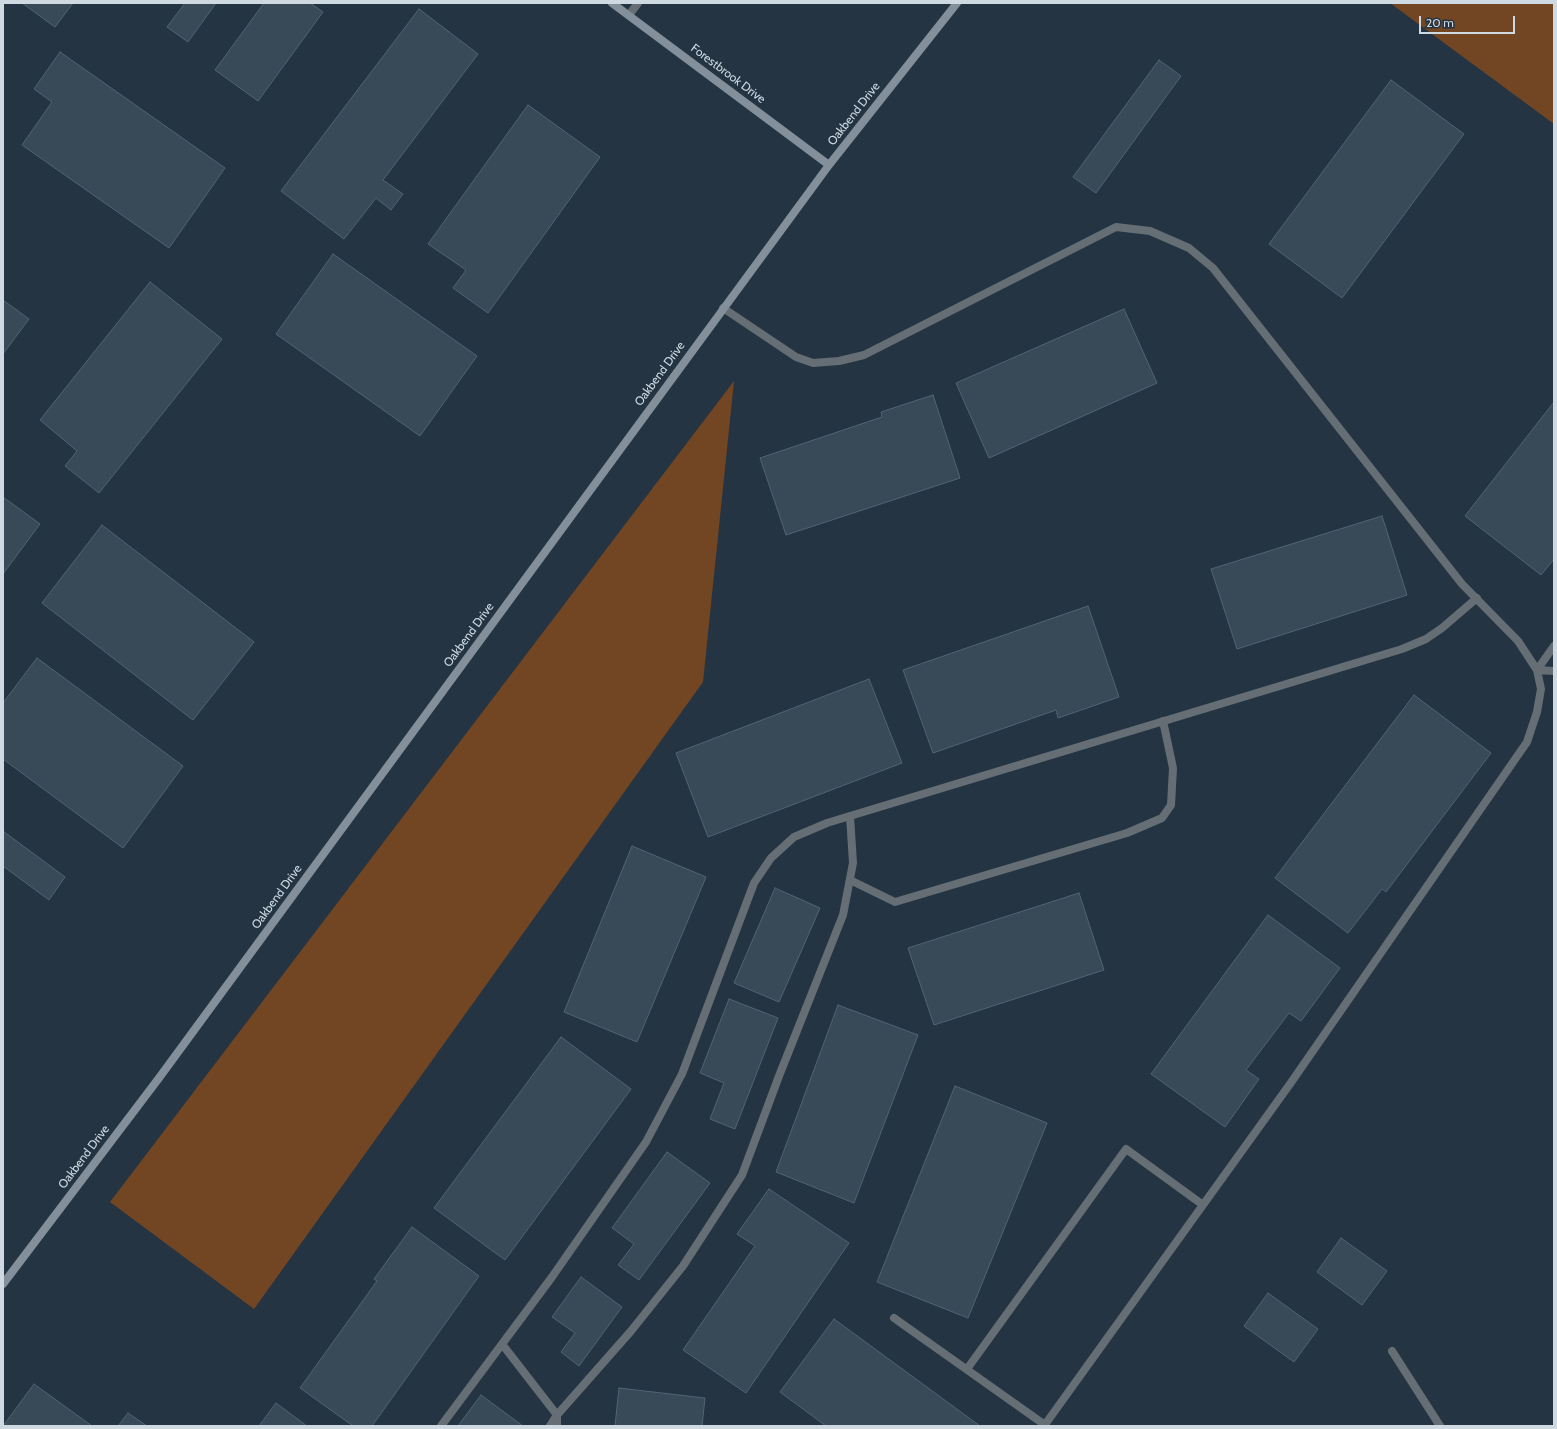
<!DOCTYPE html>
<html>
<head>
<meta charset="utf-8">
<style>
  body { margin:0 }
  #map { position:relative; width:1557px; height:1429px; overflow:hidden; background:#243442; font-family:Cabin,sans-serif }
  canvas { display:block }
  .frame { position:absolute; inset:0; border:4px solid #cfd9e2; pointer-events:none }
  .scale { position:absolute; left:1419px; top:16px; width:96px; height:18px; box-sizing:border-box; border:2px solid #cfd9e2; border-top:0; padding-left:5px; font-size:12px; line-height:14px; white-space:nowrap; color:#cfd9e2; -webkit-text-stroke:3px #243442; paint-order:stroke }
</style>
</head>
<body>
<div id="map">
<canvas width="1557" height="1429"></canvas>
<div class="frame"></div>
<div class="scale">20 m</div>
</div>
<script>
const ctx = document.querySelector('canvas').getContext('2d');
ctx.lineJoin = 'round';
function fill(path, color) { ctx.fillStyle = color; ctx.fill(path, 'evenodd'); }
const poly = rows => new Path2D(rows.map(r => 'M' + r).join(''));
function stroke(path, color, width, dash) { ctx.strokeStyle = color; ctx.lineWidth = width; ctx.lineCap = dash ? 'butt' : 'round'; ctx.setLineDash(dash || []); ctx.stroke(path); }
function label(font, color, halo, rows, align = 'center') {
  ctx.font = font + ' Cabin,sans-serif'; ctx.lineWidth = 3; ctx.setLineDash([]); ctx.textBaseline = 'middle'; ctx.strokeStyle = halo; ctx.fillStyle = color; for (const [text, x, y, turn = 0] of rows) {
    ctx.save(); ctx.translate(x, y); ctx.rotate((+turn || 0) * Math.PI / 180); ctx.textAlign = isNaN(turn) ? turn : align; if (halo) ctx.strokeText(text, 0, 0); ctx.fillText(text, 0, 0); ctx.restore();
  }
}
const green = poly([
  [1390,3,1554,3,1554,124],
  [734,381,703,682,254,1309,110,1202]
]);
const building = poly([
  [22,3,73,3,55,27,22,3],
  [185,3,216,3,188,42,167,27,185,3],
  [264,3,310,3,323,12,258,101,215,70,264,3],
  [419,9,478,54,383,180,403,194,391,210,376,198,344,239,281,191,419,9],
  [60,52,225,168,169,248,22,145,52,102,34,89,60,52],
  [1159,60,1181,76,1096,193,1073,177,1159,60],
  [1391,80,1464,134,1342,298,1269,244,1391,80],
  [528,105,600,157,488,313,453,288,466,270,428,244,528,105],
  [333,254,477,356,420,436,276,334,333,254],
  [150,282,222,339,99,493,65,466,77,451,40,420,150,282],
  [3,300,29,319,3,354,3,300],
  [1124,309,1157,383,989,458,956,383,1124,309],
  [933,395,960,478,786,535,760,458,882,417,881,412,933,395],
  [1554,402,1554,559,1541,575,1465,516,1554,402],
  [3,497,40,524,3,574,3,497],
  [1382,516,1407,595,1237,649,1211,569,1382,516],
  [102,525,254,642,193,720,42,603,102,525],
  [1088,606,1119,697,1058,718,1056,710,933,753,903,670,1088,606],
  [37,658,183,766,123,848,3,759,3,703,37,658],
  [869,679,902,763,708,837,676,753,869,679],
  [1414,695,1491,753,1386,892,1382,889,1348,933,1275,878,1414,695],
  [3,831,65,877,49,900,3,866,3,831],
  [632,846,706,877,637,1042,564,1012,632,846],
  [775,888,820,908,779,1002,734,983,775,888],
  [1079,893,1104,970,934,1025,908,948,1079,893],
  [1268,915,1340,968,1301,1021,1289,1013,1246,1070,1259,1079,1225,1127,1151,1074,1268,915],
  [729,999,778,1018,735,1129,710,1119,724,1083,700,1073,729,999],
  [838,1005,918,1035,854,1203,776,1172,838,1005],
  [561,1037,631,1089,505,1260,434,1208,561,1037],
  [955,1086,1047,1123,968,1318,877,1282,955,1086],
  [667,1152,710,1183,639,1280,618,1265,634,1244,612,1228,667,1152],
  [769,1189,849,1243,746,1393,683,1350,755,1246,737,1234,769,1189],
  [412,1227,479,1276,372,1426,353,1426,300,1388,377,1281,374,1279,412,1227],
  [1341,1238,1387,1271,1362,1305,1317,1272,1341,1238],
  [581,1277,622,1307,579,1366,561,1352,575,1333,552,1317,581,1277],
  [1268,1293,1318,1329,1294,1362,1244,1326,1268,1293],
  [834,1319,980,1426,826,1426,780,1392,834,1319],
  [34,1384,92,1426,3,1426,34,1384],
  [619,1388,705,1398,702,1426,615,1426,619,1388],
  [481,1395,523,1426,458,1426,481,1395],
  [276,1403,307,1426,259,1426,276,1403],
  [128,1413,147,1426,118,1426,128,1413]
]);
const lane = poly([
  [629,15,638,3],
  [723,308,796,357,813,363,839,361,864,355,1116,227,1150,231,1189,248,1213,268,1462,584,1518,641,1537,670,1541,689,1537,712,1527,742,1290,1084,1044,1426],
  [1537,670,1554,646],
  [1537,670,1554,671],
  [850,880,895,902,1127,833,1162,818,1171,805,1173,768,1163,721],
  [894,1318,1045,1425],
  [502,1344,557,1415,557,1426],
  [1392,1351,1440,1426],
  [967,1369,1126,1149,1203,1205],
  [441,1426,552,1277,646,1142,682,1074,754,883,771,858,794,837,827,823,850,816,1402,649,1426,639,1442,628,1477,598],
  [550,1426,557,1415,631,1331,683,1266,742,1175,779,1076,843,915,853,863,850,816]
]);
const secondary = poly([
  [612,3,829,165],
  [3,1284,159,1078,829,165,957,3]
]);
const streetNames = [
  ["Forestbrook Drive",728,74,37],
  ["Oakbend Drive",854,114,-52],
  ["Oakbend Drive",660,374,-54],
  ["Oakbend Drive",469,635,-54],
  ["Oakbend Drive",277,897,-54],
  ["Oakbend Drive",84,1157,-53]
];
fill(green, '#724623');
fill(building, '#384957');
stroke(building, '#526473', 1);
stroke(lane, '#666e75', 8);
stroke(secondary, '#838f9a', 8);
label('12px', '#cfd9e2', '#243442', streetNames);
</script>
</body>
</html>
